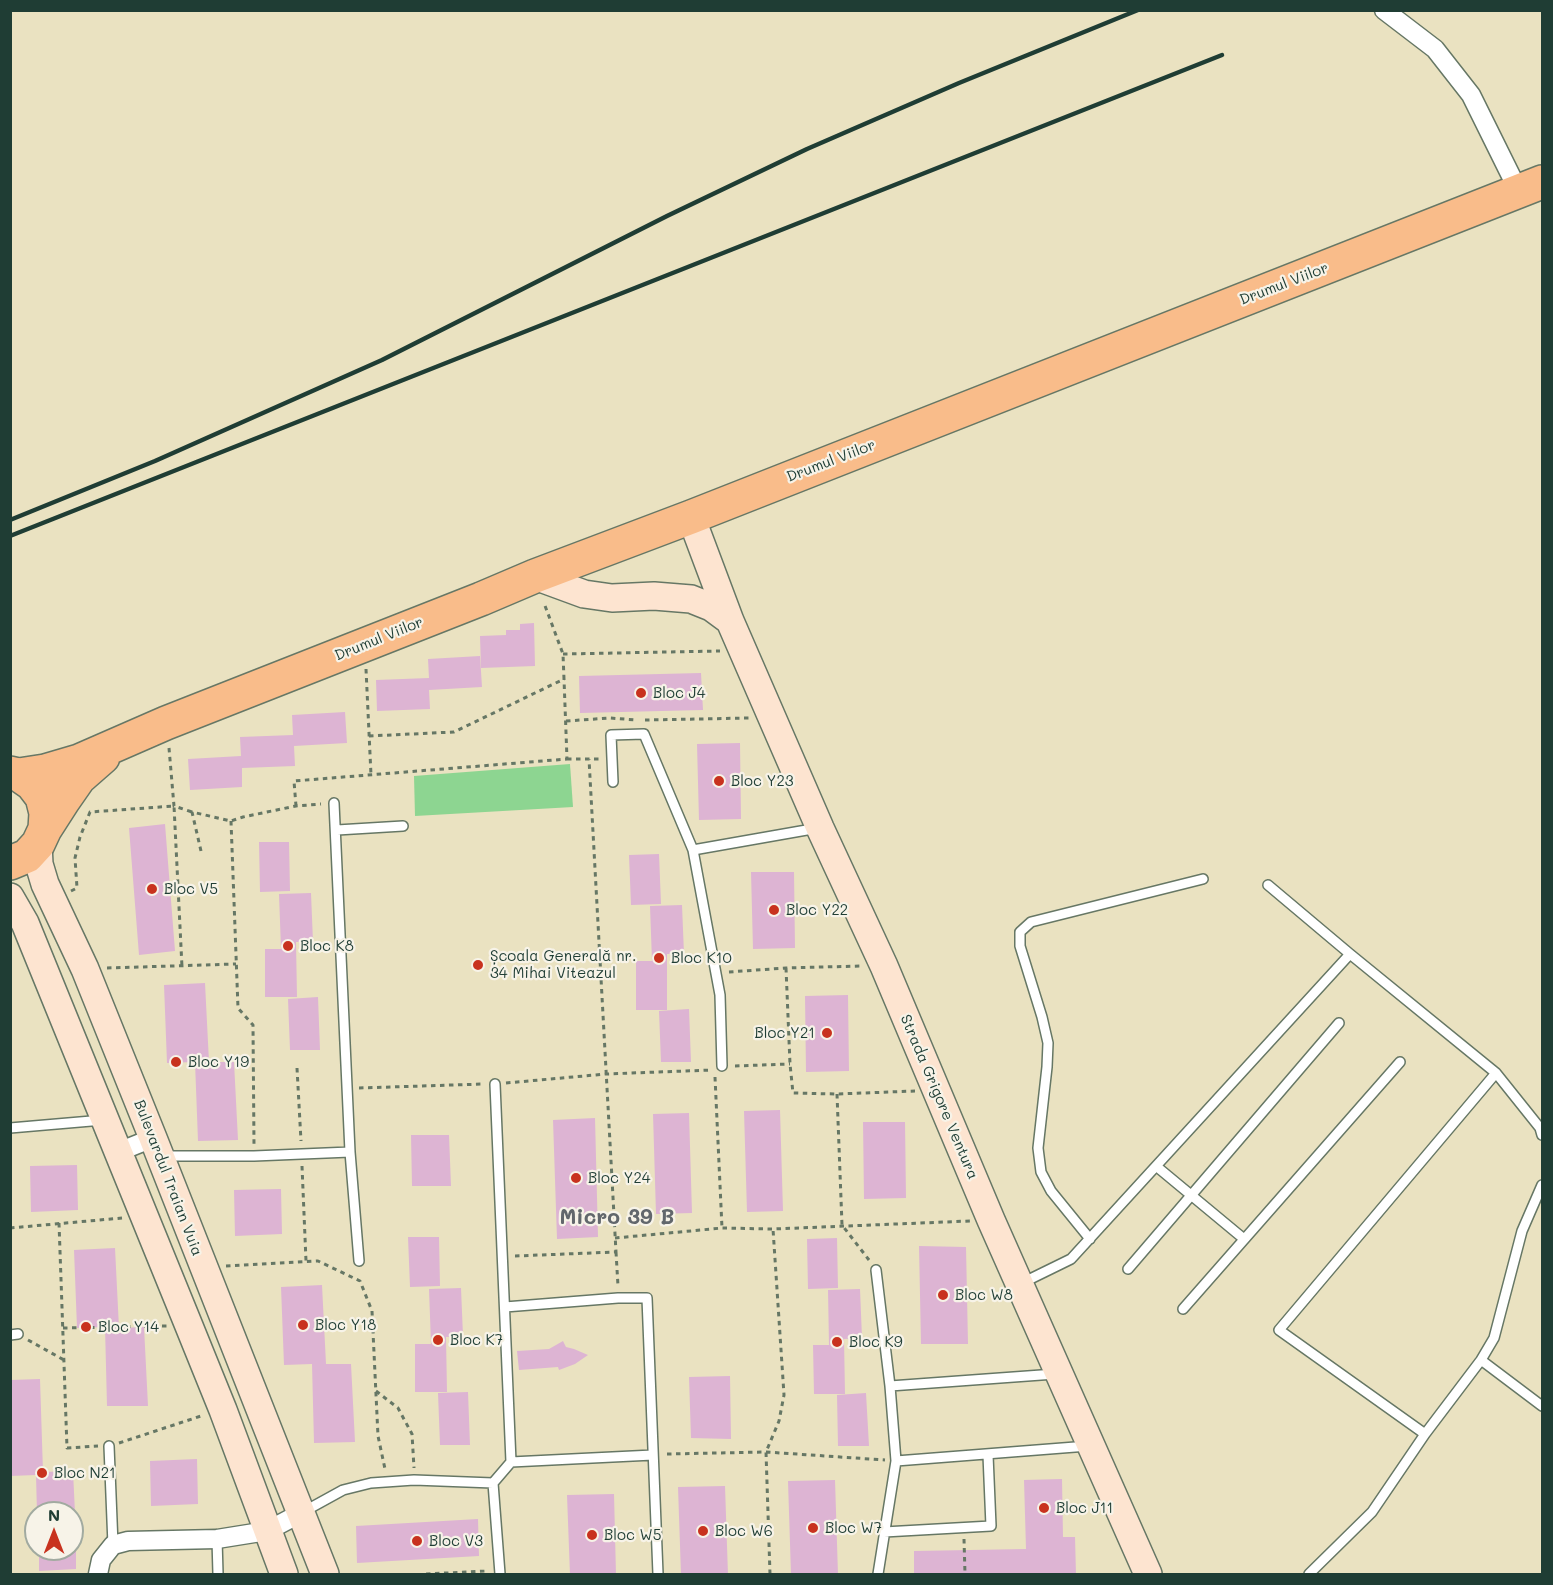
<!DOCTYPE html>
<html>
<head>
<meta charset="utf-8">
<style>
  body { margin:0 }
  #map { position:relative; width:1553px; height:1585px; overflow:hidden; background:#eae2c1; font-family:Mali,sans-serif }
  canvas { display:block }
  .frame { position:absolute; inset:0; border:12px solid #1f3d34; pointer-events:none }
  .north { position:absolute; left:24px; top:1501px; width:60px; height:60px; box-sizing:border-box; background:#f7f3e8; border:2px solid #a1aaa0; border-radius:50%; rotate:0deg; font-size:16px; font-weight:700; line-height:24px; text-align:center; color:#1f3d34 }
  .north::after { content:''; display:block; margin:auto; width:21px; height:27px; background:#c8321e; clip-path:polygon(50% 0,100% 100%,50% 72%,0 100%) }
</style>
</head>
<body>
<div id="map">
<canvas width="1553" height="1585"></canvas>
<div class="frame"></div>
<div class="north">N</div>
</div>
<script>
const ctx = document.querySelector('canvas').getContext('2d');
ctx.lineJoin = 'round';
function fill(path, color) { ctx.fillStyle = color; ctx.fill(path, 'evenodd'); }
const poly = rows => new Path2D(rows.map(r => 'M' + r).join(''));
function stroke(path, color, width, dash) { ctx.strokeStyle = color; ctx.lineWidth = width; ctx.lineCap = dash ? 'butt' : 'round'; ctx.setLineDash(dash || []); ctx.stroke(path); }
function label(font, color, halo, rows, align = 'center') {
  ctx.font = font + ' Mali,sans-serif'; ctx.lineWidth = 4.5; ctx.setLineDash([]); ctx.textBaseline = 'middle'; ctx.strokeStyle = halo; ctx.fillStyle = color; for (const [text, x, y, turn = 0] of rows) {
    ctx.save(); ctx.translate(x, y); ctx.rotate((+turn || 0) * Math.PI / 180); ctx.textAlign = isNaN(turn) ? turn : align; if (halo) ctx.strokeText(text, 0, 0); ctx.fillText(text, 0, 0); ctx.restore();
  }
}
const green = poly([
  [570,764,573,807,415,816,414,776]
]);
const building = poly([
  [534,623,535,666,481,668,480,636,506,635,506,630,520,630,520,624],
  [480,656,482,687,429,690,430,709,377,711,376,680,429,678,428,659],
  [701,673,703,710,580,713,579,676],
  [345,712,347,743,294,746,295,766,242,768,242,787,190,790,188,759,241,756,240,737,293,735,292,715],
  [740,743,741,819,699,820,697,744],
  [165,824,175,951,139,955,129,828],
  [259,842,289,842,290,891,260,892],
  [659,854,661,904,631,905,629,855],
  [751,872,794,872,795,948,753,949],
  [311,893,313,942,296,942,297,997,265,997,265,949,281,949,279,894],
  [682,905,684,954,667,954,667,1010,636,1010,636,961,652,961,650,906],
  [205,983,209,1062,234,1062,238,1140,198,1141,195,1062,167,1063,164,985],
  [848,995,849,1071,806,1072,805,996],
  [318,997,320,1050,290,1050,288,999],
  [689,1009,691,1062,661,1062,659,1011],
  [780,1110,783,1211,747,1212,744,1111],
  [689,1113,692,1213,656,1214,653,1114],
  [595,1118,598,1237,557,1239,553,1120],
  [863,1122,905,1122,906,1198,864,1199],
  [411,1135,449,1135,451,1186,412,1186],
  [77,1165,78,1210,31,1212,30,1166],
  [281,1189,282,1234,235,1236,234,1190],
  [408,1237,439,1237,440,1286,410,1287],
  [837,1238,838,1288,808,1289,807,1239],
  [919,1246,966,1247,968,1344,921,1344],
  [115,1248,119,1328,144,1327,148,1406,107,1406,105,1327,77,1328,74,1250],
  [322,1285,326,1364,351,1364,355,1442,314,1443,312,1364,284,1365,281,1287],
  [461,1288,463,1336,446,1337,447,1392,415,1392,415,1344,431,1344,429,1289],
  [860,1289,862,1338,844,1339,845,1394,814,1394,813,1345,829,1345,828,1290],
  [563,1341,566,1347,574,1349,588,1355,575,1364,559,1370,558,1367,519,1370,517,1351,549,1349],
  [730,1376,731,1439,691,1438,689,1377],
  [40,1379,43,1472,73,1471,75,1513,37,1513,36,1475,10,1476,10,1380],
  [468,1392,470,1445,440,1445,438,1393],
  [866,1393,869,1446,838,1446,837,1395],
  [197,1459,198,1504,151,1506,150,1461],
  [1062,1479,1063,1537,1075,1537,1076,1575,914,1575,914,1551,1026,1549,1024,1480],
  [835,1480,838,1575,791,1575,788,1481],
  [725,1486,728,1575,681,1575,678,1487],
  [614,1494,616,1575,570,1575,567,1495],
  [478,1519,479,1556,357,1563,356,1526],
  [39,1549,76,1549,76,1569,39,1571]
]);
const path = poly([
  [563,654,720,651],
  [366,669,371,775],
  [645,720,750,718],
  [566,721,610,718,636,720],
  [369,736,454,732,564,679,563,654,544,603],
  [169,748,174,806,192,812],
  [567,759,601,759],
  [296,806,294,781,567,759,564,679],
  [231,821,238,1008,253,1025,254,1145],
  [201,851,192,812,231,821,243,817,296,806,321,804],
  [71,891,77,888,75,858,80,837,90,812,174,806,182,967],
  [107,968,236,964],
  [786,968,790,1064,793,1093,837,1094,915,1091],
  [729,972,786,968,860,966],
  [735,1066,790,1064],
  [297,1068,301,1141],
  [715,1077,722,1228],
  [506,1083,606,1074,712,1070],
  [359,1088,484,1084],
  [837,1094,842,1225,869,1260],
  [302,1166,306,1261],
  [59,1223,67,1448,98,1446],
  [10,1228,122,1218],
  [615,1238,722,1228,773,1229,970,1221],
  [616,1252,618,1286],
  [515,1256,616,1252,589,759],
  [226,1266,318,1261,360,1281,372,1311,378,1436,385,1469],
  [63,1328,167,1326],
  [28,1340,64,1360],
  [376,1391,398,1408,412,1434,414,1468],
  [119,1443,201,1416],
  [667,1454,766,1452,885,1460],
  [964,1539,965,1574],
  [426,1574,487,1571],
  [770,1574,766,1452,779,1421,784,1395,773,1229]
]);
const lane = poly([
  [613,782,611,735,644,734,693,850,818,828],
  [334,803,350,1152,359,1261],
  [337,830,403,826],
  [693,850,720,995,722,1066],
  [1268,885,1350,954,1496,1073,1540,1128,1542,1135],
  [10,1128,103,1120],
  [162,1156,254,1156,350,1152],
  [1156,1166,1244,1239],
  [1090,1239,1051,1191,1041,1172,1038,1148,1047,1067,1048,1043,1042,1017,1020,946,1020,932,1031,922,1203,879],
  [1128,1269,1339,1023],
  [876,1270,890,1386,896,1461],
  [1022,1283,1071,1259,1350,954],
  [505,1307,618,1298,647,1298,658,1574],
  [1183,1309,1400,1062],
  [10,1335,18,1334],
  [1481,1360,1542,1406],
  [890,1386,1055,1374],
  [1425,1434,1279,1330,1496,1073],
  [109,1446,113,1545],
  [511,1462,653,1455],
  [493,1483,511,1462,495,1084],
  [303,1512,343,1490,371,1483,414,1480,493,1483,500,1574],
  [884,1532,991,1526,988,1455],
  [217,1539,218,1574],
  [878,1574,896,1461,1088,1446],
  [1309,1574,1372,1512,1425,1434,1481,1360,1494,1338,1522,1231,1542,1185]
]);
const street = poly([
  [1384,10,1435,49,1471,95,1519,192],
  [118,1152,153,1138],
  [98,1574,101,1560,113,1545,128,1541,217,1539,267,1531,301,1513]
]);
const secondary = poly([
  [691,517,730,621,820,828,884,966,991,1220,1148,1574],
  [535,576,584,594,612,598,654,596,691,599,711,607,730,621],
  [38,844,39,864,45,884,85,969,153,1138,325,1574],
  [10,897,25,923,189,1326,223,1410,284,1574]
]);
const highway = poly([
  [10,773,19,775,32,784,42,797,46,813,45,829,38,844,27,856,10,863],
  [19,775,45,771,79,761,166,723,481,599,535,576,691,517,1542,182],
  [45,829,63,801,79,778,103,757]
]);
const rail = poly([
  [10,520,155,461,382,360,667,216,807,149,959,83,1138,10],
  [10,536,1222,55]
]);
const markers = [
  [641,693,6,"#c8321e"],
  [719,781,6,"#c8321e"],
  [152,889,6,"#c8321e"],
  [774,910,6,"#c8321e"],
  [288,946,6,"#c8321e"],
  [659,958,6,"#c8321e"],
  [478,965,6,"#c8321e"],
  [827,1033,6,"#c8321e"],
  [176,1062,6,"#c8321e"],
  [576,1178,6,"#c8321e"],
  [943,1295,6,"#c8321e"],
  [303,1325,6,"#c8321e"],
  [86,1327,6,"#c8321e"],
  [438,1340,6,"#c8321e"],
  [837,1342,6,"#c8321e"],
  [42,1473,6,"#c8321e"],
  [1044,1508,6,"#c8321e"],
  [813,1528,6,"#c8321e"],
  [703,1531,6,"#c8321e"],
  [592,1535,6,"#c8321e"],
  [417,1541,6,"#c8321e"]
];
const streetNames = [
  ["Drumul Viilor",1284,284,-21],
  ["Drumul Viilor",831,461,-21],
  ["Drumul Viilor",379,639,-22],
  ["Strada Grigore Ventura",939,1097,67],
  ["Bulevardul Traian Vuia",168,1178,69]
];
const poiNames = [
  ["Bloc J4",653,693],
  ["Bloc Y23",731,781],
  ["Bloc V5",164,889],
  ["Bloc Y22",786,910],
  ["Bloc K8",300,946],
  ["Școala Generală nr.",490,956],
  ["34 Mihai Viteazul",490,973],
  ["Bloc K10",671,958],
  ["Bloc Y21",815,1033,"right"],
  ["Bloc Y19",188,1062],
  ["Bloc Y24",588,1178],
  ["Bloc W8",955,1295],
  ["Bloc Y18",315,1325],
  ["Bloc Y14",98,1327],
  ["Bloc K7",450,1340],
  ["Bloc K9",849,1342],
  ["Bloc N21",54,1473],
  ["Bloc J11",1056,1508],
  ["Bloc W7",825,1528],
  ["Bloc W6",715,1531],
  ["Bloc W5",604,1535],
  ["Bloc V3",429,1541]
];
const districtNames = [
  ["Micro 39 B",617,1218]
];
fill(green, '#8dd591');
fill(building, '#ddb4d3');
stroke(lane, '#667765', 12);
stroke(street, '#667765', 21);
stroke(secondary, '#667765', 30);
stroke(highway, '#667765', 36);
stroke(path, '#667765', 3, [4.5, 4.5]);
stroke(lane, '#fff', 9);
stroke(street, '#fff', 18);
stroke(secondary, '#fde4d0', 27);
stroke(highway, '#f9bc8a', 33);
stroke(rail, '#1f3d34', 4.5);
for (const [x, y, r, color] of markers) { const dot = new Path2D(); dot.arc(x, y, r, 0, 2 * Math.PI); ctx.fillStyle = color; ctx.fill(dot); stroke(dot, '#f7f3e8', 2); }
label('15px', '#1f3d34', '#f7f3e8', streetNames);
label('15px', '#1f3d34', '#f7f3e8', poiNames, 'left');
label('bold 21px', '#62676c', '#f7f3e8', districtNames);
</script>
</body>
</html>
